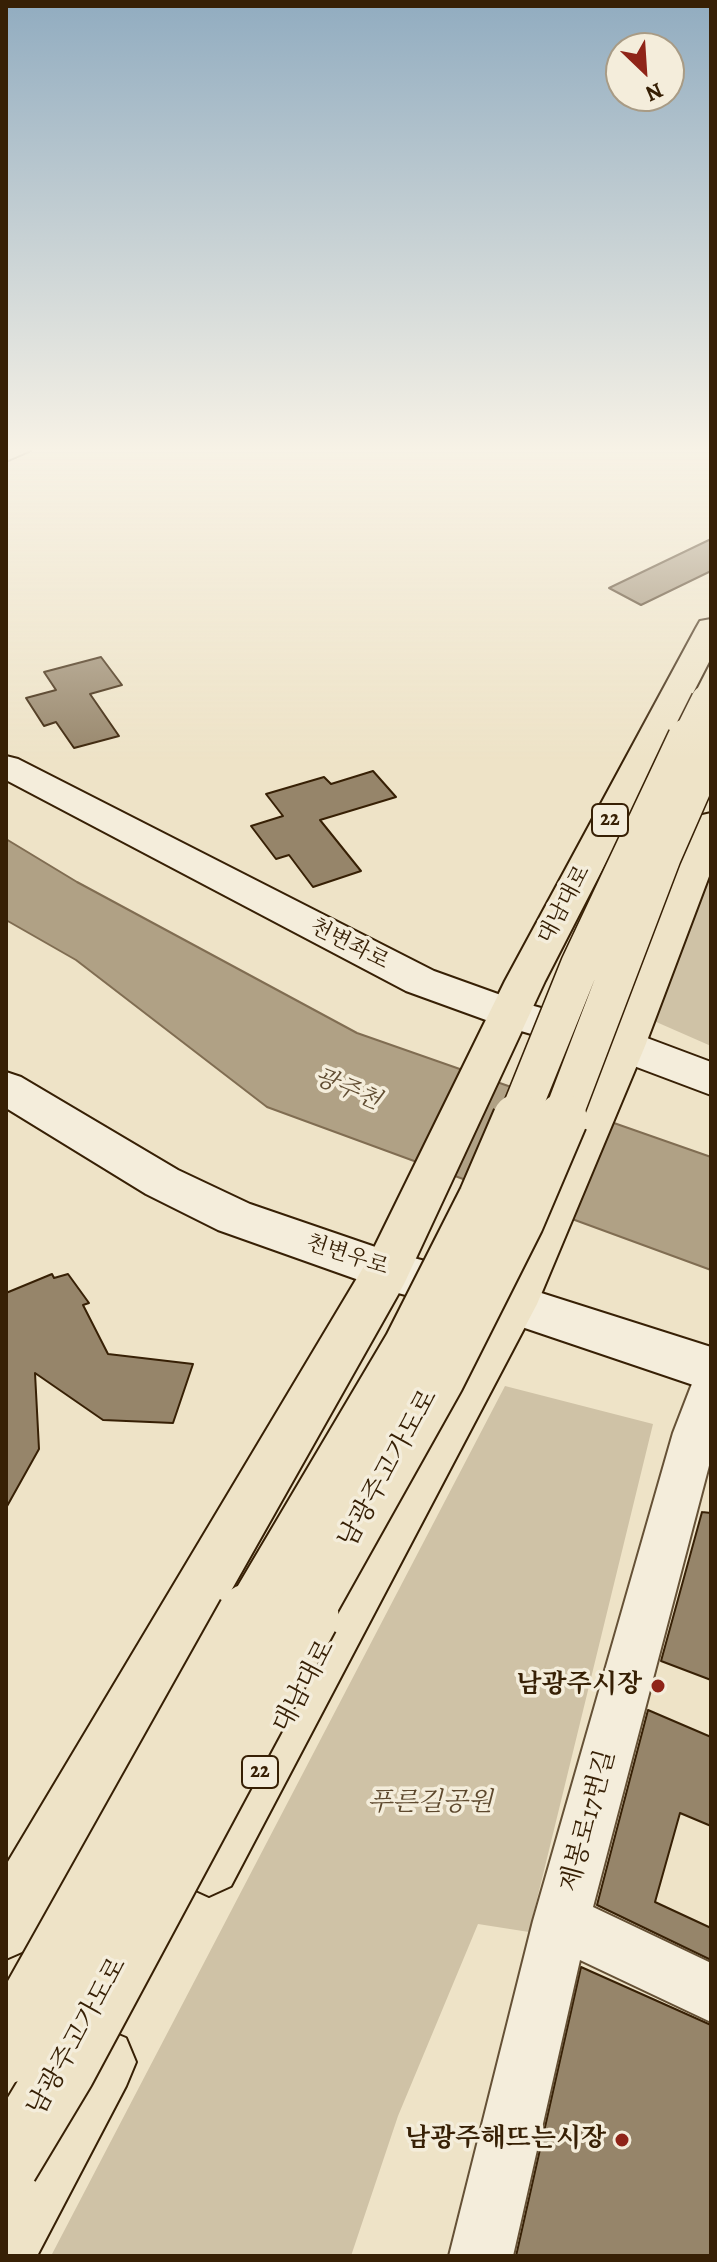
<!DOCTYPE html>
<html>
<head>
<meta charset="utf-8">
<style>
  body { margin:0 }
  #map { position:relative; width:717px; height:2262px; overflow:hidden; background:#eee3c7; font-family:Alegreya,serif }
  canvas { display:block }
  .frame { position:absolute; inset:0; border:8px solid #372005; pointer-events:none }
  .north { position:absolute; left:605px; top:32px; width:80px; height:80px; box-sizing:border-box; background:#f4eddb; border:2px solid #a89b85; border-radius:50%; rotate:155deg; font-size:22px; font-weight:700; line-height:32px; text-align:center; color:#372005 }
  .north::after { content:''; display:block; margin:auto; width:28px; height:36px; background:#8f2418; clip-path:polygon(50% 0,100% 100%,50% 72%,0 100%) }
</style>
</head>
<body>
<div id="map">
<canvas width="717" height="2262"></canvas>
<div class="frame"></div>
<div class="north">N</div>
</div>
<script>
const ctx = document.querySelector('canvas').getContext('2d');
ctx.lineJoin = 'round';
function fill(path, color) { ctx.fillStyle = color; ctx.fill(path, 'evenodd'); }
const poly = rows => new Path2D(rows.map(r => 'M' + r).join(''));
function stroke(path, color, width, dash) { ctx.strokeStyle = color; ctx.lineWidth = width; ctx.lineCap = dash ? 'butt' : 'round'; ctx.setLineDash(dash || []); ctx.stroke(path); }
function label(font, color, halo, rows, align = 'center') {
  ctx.font = font + ' Alegreya,"Noto Serif KR",serif'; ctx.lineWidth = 7; ctx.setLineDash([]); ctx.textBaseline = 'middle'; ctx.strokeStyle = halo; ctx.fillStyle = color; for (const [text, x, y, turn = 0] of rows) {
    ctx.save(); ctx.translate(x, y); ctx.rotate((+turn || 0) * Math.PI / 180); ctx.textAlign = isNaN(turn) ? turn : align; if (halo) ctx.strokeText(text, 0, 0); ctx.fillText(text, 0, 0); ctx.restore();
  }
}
const green = poly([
  [711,859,711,1046,654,1021],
  [505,1386,653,1424,529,1932,478,1924,398,2116,351,2256,51,2256]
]);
const water = poly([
  [6,839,77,882,357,1033,711,1157,711,1270,267,1107,76,960,6,920,6,839]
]);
const building = poly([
  [711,539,711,571,641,605,609,588,711,539],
  [101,657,122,685,90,694,119,736,74,748,56,722,44,726,26,698,56,690,44,672,101,657],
  [373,771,396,797,320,820,361,871,313,887,289,855,276,859,251,826,283,816,266,794,324,777,331,784,373,771],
  [52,1274,54,1278,68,1274,89,1303,83,1305,108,1354,193,1364,173,1423,103,1420,35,1373,39,1449,6,1508,6,1293,52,1274],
  [702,1512,711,1513,711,1680,661,1661,702,1512],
  [648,1710,711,1737,711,1826,680,1813,655,1902,711,1928,711,1960,597,1905,648,1710],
  [581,1967,711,2025,711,2256,516,2256,581,1967]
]);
const street = poly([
  [711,1371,711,1458,593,1907,711,1963,711,2022,580,1960,513,2256,449,2256,533,1921,673,1433,695,1376,711,1371]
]);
const secondary = poly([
  [6,446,33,446,29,451,6,461,6,446],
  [6,756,18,759,434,971,523,1003,639,1035,711,1062,711,1095,610,1057,497,1024,406,991,6,780,6,756],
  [6,1072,21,1077,178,1170,250,1204,387,1251,513,1284,711,1347,711,1391,513,1324,387,1290,218,1230,146,1194,6,1108,6,1072]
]);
const primary = poly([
  [711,619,711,658,545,981,404,1284,29,1949,6,1959,6,1865,369,1258,505,981,696,628,700,621,711,619],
  [711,813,711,871,645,1046,537,1304,231,1886,209,1896,187,1886,177,1864,187,1842,492,1296,603,1046,693,824,698,816,711,813],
  [102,2028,126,2038,136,2062,126,2086,37,2256,6,2256,6,2166,78,2038,102,2028]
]);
const primaryBridgeFar3 = poly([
  [686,740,706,700]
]);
const primaryBridgeFar2 = poly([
  [517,1121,580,965,687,738],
  [561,1121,662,856,711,744]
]);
const primaryBridgeFar1 = poly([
  [248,1618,409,1346,484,1198,518,1119],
  [305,1618,439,1379,519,1220,562,1119]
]);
const primaryBridge = poly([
  [6,2051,250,1616],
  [6,2164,63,2069,306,1616]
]);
const markers = [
  [658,1686,8,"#8f2418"],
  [622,2140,8,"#8f2418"]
];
const shields = [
  [610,820,36],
  [260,1772,36]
];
const shieldNames = [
  ["22",610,820],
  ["22",260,1772]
];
const streetNames = [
  ["대남대로",565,905,-62],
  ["천변좌로",349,945,27],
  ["천변우로",347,1256,18]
];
const waterNames = [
  ["광주천",347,1090,23]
];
const nearStreetnames = [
  ["남광주고가도로",389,1469,-61],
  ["대남대로",305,1687,-62],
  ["제봉로17번길",589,1821,-75],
  ["남광주고가도로",78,2037,-61]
];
const nearPoinames = [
  ["남광주시장",642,1686],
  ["남광주해뜨는시장",606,2140]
];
const nearParknames = [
  ["푸른길공원",430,1804]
];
fill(green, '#cfc2a6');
fill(water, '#b0a185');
stroke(water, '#806d52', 2);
fill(building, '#96856a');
stroke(building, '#372005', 2);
stroke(street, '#655136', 4);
stroke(secondary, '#372005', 4);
stroke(primary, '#372005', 4);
fill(street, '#f4eddb');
fill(secondary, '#f4eddb');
fill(primary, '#eee3c7');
stroke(primaryBridgeFar3, '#372005', 32, []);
stroke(primaryBridgeFar2, '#372005', 41, []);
stroke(primaryBridgeFar1, '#372005', 54, []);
stroke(primaryBridge, '#372005', 69, []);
stroke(primaryBridgeFar3, '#eee3c7', 29);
stroke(primaryBridgeFar2, '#eee3c7', 38);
stroke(primaryBridgeFar1, '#eee3c7', 50);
stroke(primaryBridge, '#eee3c7', 65);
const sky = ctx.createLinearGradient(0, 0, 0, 762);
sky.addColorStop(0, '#91acc0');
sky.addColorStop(0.59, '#f7f2e6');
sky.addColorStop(1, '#f7f2e600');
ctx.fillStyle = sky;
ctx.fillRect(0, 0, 717, 762);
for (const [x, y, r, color] of markers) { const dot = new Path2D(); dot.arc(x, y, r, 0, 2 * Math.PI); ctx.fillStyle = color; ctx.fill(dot); stroke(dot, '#f4eddb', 3); }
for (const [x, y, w] of shields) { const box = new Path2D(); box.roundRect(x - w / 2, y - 16, w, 32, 6); ctx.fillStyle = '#f4eddb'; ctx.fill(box); stroke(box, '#372005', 2); }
label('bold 20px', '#372005', null, shieldNames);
label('22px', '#372005', '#f4eddb', streetNames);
label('italic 24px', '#614d32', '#f4eddb', waterNames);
label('26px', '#372005', '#f4eddb', nearStreetnames);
label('bold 26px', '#372005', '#f4eddb', nearPoinames, 'right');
label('italic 26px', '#5d482d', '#f4eddb', nearParknames);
</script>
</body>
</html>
